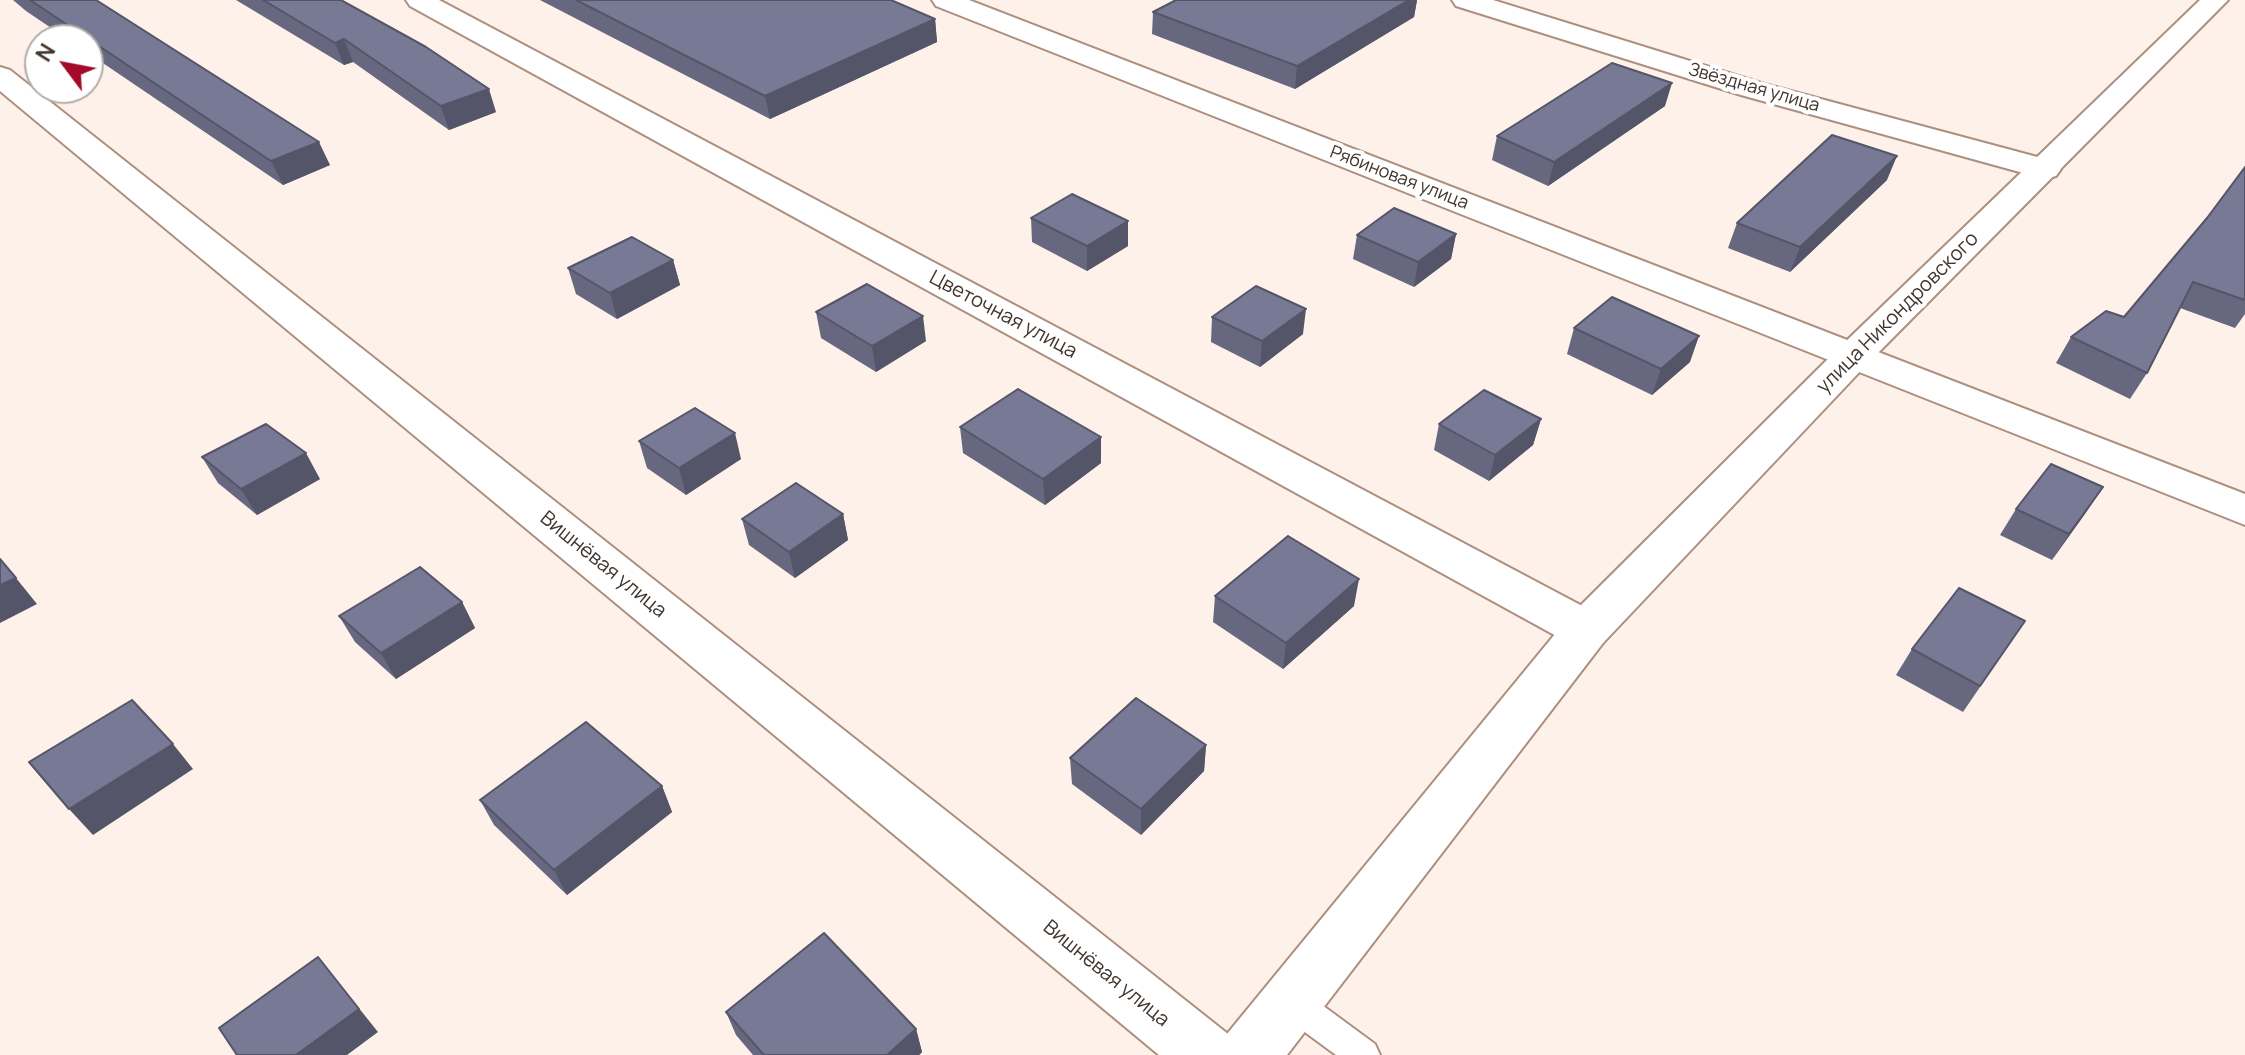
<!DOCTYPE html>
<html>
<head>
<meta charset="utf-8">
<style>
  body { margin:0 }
  #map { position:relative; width:2245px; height:1055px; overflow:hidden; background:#fef1e9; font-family:Manrope,sans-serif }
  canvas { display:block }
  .north { position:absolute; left:24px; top:24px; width:80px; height:80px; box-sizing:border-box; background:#fff; border:2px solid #b3aeab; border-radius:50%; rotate:302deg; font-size:22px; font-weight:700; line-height:32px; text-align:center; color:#41352e }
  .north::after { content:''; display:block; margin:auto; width:28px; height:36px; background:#a50a28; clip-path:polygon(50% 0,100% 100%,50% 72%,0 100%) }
</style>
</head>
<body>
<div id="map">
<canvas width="2245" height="1055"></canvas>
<div class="north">N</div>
</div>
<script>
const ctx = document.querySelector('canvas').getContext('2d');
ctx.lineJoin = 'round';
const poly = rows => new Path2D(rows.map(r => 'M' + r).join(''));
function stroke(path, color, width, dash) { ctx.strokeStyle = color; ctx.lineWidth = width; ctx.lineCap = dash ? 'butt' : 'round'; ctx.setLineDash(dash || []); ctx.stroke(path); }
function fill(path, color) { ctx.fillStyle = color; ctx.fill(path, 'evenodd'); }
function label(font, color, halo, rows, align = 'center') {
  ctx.font = font + ' Manrope,sans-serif'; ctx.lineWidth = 8; ctx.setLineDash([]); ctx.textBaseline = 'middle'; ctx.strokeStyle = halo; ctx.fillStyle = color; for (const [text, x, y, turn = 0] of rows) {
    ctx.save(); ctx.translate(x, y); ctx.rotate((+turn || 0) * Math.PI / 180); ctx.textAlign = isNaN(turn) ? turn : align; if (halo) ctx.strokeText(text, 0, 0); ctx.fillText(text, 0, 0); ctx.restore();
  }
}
const service = poly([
  [1291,987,1303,991,1375,1044,1380,1055,1336,1055,1279,1013,1275,1002,1279,991,1291,987]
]);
const minor = poly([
  [406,0,439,0,1603,617,1610,630,1603,643,1586,648,1569,643,410,6,406,0],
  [932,0,969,0,2245,494,2245,525,936,6,932,0],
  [1452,0,1493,0,1761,83,2056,162,2061,169,2056,176,2045,179,1741,95,1456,6,1452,0],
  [0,67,10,70,1228,1034,1237,1055,1159,1055,0,91,0,67]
]);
const tertiary = poly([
  [2200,0,2228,0,1868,363,1603,643,1287,1055,1218,1055,1227,1034,1569,617,1840,347,2200,0]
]);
const wall = poly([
  [13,0,96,0,330,165,283,185,88,53,88,40,69,40,26,11],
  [236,0,341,0,496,112,449,130,353,62,344,65],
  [540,0,891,0,935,19,937,42,770,119],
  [1176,0,1417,0,1414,17,1295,89,1152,34,1153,12],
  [1665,106,1548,186,1492,160,1497,136],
  [2245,167,2245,314,2235,328,2180,308,2147,373,2130,399,2056,363,2071,337,2124,317,2207,218],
  [1887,180,1790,272,1728,248,1737,223],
  [1031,218,1128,221,1128,246,1087,271,1032,242],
  [1456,234,1451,259,1414,287,1353,259,1357,235],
  [673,260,680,285,617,319,576,294,568,268],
  [816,312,926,341,876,372,821,338],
  [1212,317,1303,334,1260,367,1211,342],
  [1574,328,1690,362,1652,395,1567,354],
  [1541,419,1533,445,1489,481,1434,450,1439,424],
  [960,427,1101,437,1101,463,1045,505,963,453],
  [639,441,741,459,686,495,647,468],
  [202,457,320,479,257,515,218,483],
  [2103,487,2052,560,2000,535,2016,509],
  [843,514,848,540,795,578,749,545,742,519],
  [1215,596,1354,606,1283,669,1213,622],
  [462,602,475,628,396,679,355,642,339,616],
  [2025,621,1963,712,1896,675,1912,649],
  [1206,745,1204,771,1141,835,1072,784,1070,758],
  [662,786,672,812,567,895,494,825,480,800],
  [726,1012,916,1029,922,1052,919,1055,753,1055,736,1035]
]);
const shadedWall = poly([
  [1409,0,1417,0,1414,17,1295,89,1297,66],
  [935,19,937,42,770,119,765,96],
  [344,39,353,62,344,65,335,43],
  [1672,83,1665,106,1548,186,1554,162],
  [489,89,496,112,449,130,441,106],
  [319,142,330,165,283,185,271,161],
  [1897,156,1887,180,1790,272,1800,247],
  [1128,221,1128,246,1087,271,1087,246],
  [1456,234,1451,259,1414,287,1418,262],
  [673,260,680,285,617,319,610,293],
  [1306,309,1303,334,1260,367,1262,341],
  [923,316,926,341,876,372,872,346],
  [1699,336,1690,362,1652,395,1661,369],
  [1541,419,1533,445,1489,481,1495,455],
  [735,433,741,459,686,495,679,468],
  [1101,437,1101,463,1045,505,1043,479],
  [306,453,320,479,257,515,241,489],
  [2103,487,2085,514,2052,560,2069,534],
  [843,514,848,540,795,578,789,552],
  [16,578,37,604,0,623,0,585],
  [1359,579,1354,606,1283,669,1286,643],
  [462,602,475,628,396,679,381,653],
  [173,744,193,769,93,835,69,809],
  [1206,745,1204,771,1141,835,1141,809],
  [662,786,672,812,567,895,554,870],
  [318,957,378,1032,347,1055,296,1055],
  [916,1029,922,1052,919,1055,887,1055]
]);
const building = poly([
  [30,0,96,0,319,142,271,161,30,0],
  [263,0,341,0,426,47,489,89,441,106,344,39,335,43,263,0],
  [576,0,891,0,935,19,765,96,576,0],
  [1176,0,1409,0,1297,66,1153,12,1176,0],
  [1612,63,1672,83,1554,162,1497,136,1612,63],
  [1832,135,1897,156,1800,247,1737,223,1832,135],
  [2245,167,2245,300,2193,282,2147,373,2071,337,2106,311,2124,317,2207,218,2245,167],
  [1072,194,1128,221,1087,246,1031,218,1072,194],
  [1394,208,1456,234,1418,262,1357,235,1394,208],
  [632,237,673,260,610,293,568,268,632,237],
  [867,284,923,316,872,346,816,312,867,284],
  [1256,286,1306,309,1262,341,1212,317,1256,286],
  [1612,297,1699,336,1661,369,1574,328,1612,297],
  [1018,389,1101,437,1043,479,960,427,1018,389],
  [1484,390,1541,419,1495,455,1439,424,1484,390],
  [695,408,735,433,679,468,639,441,695,408],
  [266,424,306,453,241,489,202,457,266,424],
  [2051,464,2103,487,2069,534,2016,509,2051,464],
  [796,483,843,514,789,552,742,519,796,483],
  [1288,536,1359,579,1286,643,1215,596,1288,536],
  [0,559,16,578,0,585,0,559],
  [420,567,462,602,381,653,339,616,420,567],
  [1959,588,2025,621,1980,686,1912,649,1959,588],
  [1136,698,1206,745,1141,809,1070,758,1136,698],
  [132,700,173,744,69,809,29,762,132,700],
  [586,722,662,786,554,870,480,800,586,722],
  [824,933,916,1029,887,1055,764,1055,726,1012,824,933],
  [318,957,359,1009,296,1055,237,1055,219,1028,318,957]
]);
const farStreetnames = [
  ["Звёздная улица",1754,88,16],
  ["Рябиновая улица",1399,178,21]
];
const streetNames = [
  ["улица Никондровского",1898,313,-45],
  ["Цветочная улица",1003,315,28],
  ["Вишнёвая улица",603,565,39],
  ["Вишнёвая улица",1106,974,39]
];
stroke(service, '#ac8f7e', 4);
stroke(minor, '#ac8f7e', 4);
stroke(tertiary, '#ac8f7e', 4);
fill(service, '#fff');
fill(minor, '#fff');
fill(tertiary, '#fff');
fill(wall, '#676880');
fill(shadedWall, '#545568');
fill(building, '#787995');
stroke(building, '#545568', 2);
label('18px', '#41352e', '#fff', farStreetnames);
label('20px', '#41352e', '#fff', streetNames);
</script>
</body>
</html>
